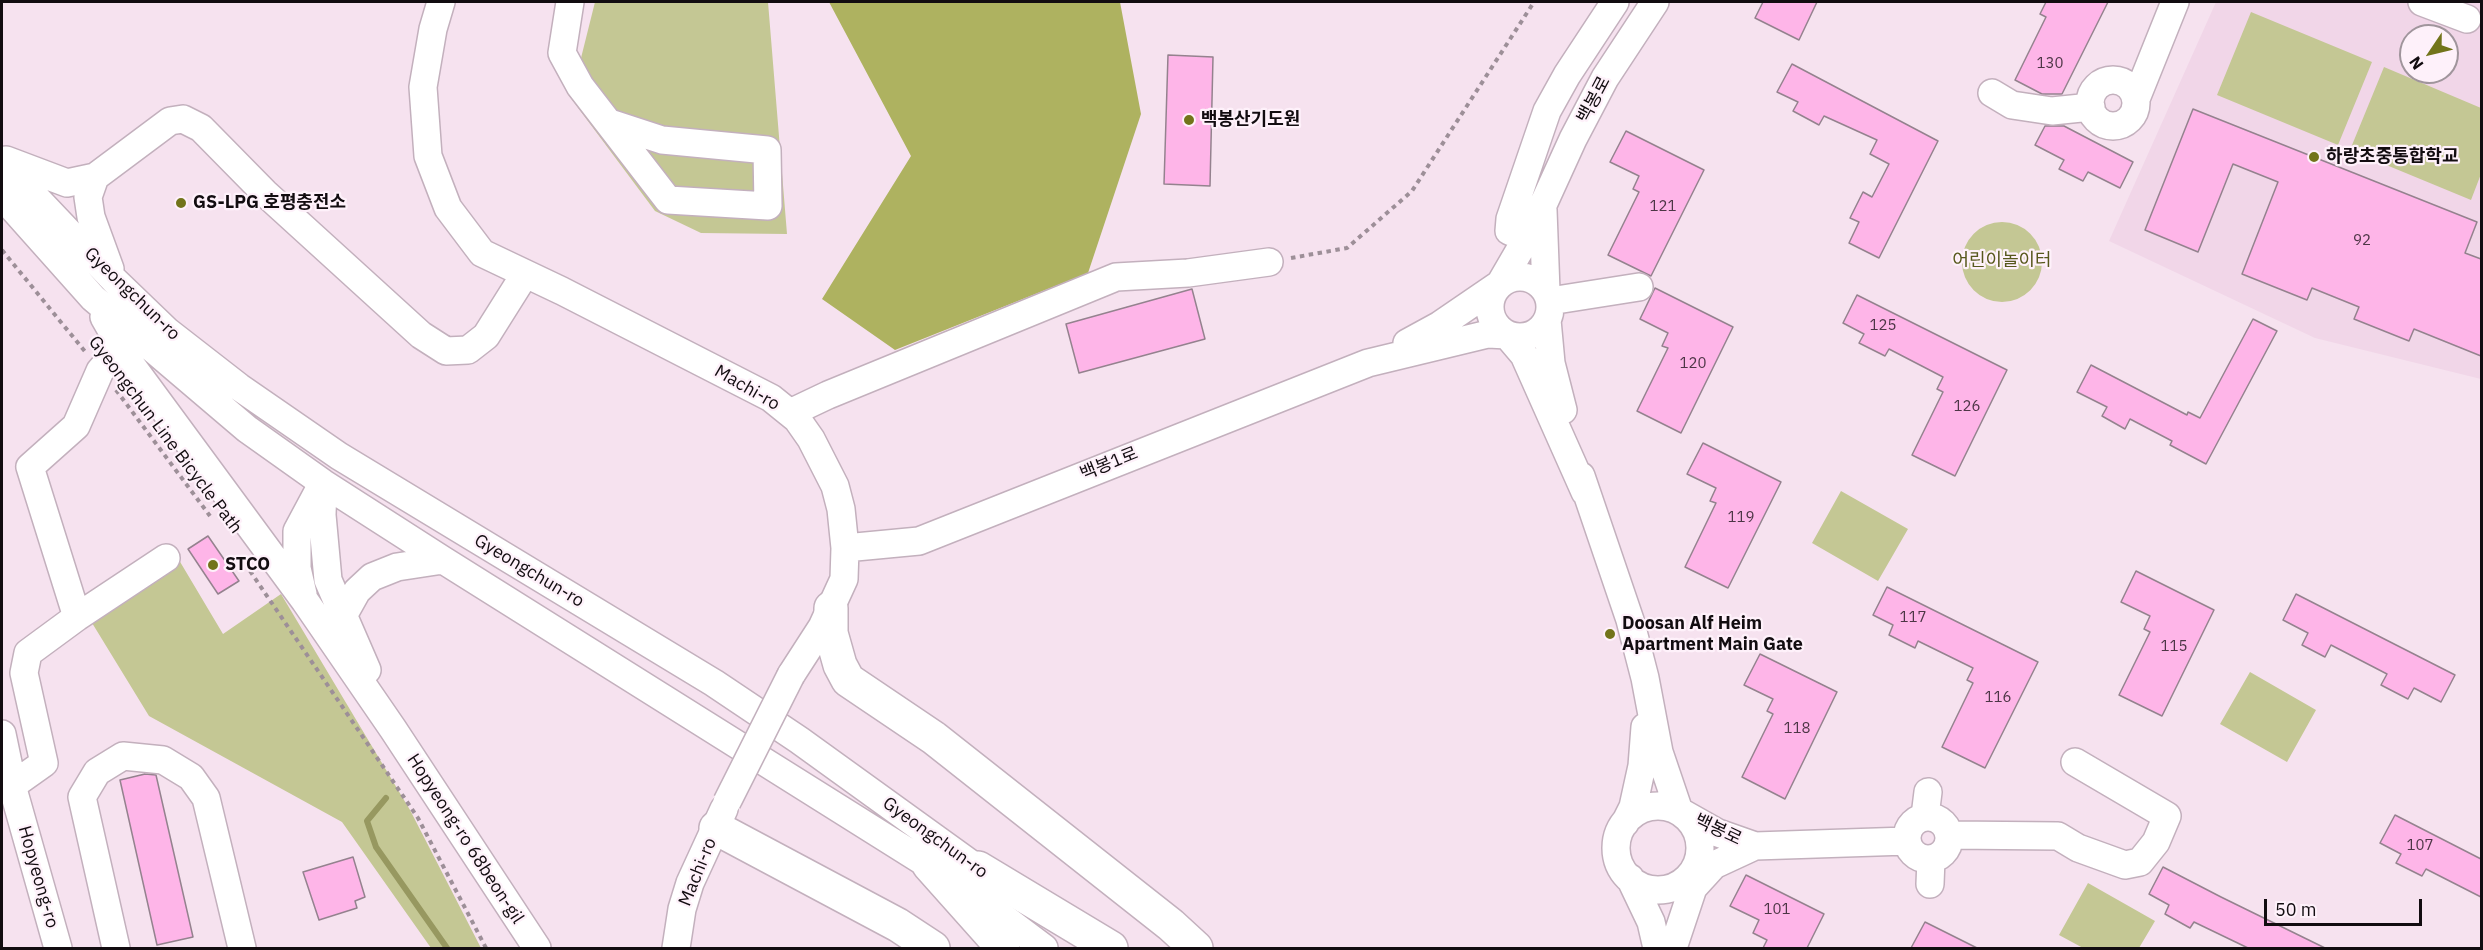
<!DOCTYPE html>
<html>
<head>
<meta charset="utf-8">
<style>
  body { margin:0 }
  #map { position:relative; width:2483px; height:950px; overflow:hidden; background:#f6e2ef; font-family:"IBM Plex Sans",sans-serif }
  canvas { display:block }
  .frame { position:absolute; inset:0; border:3px solid #120c10; pointer-events:none }
  .north { position:absolute; left:2399px; top:24px; width:60px; height:60px; box-sizing:border-box; background:#fef1fa; border:2px solid #a0959c; border-radius:50%; rotate:235deg; font-size:16px; font-weight:700; line-height:24px; text-align:center; color:#120c10 }
  .north::after { content:''; display:block; margin:auto; width:21px; height:27px; background:#72741a; clip-path:polygon(50% 0,100% 100%,50% 72%,0 100%) }
  .scale { position:absolute; left:2264px; top:899px; width:158px; height:27px; box-sizing:border-box; border:3px solid #120c10; border-top:0; padding-left:8px; font-size:18px; line-height:21px; white-space:nowrap; color:#120c10; -webkit-text-stroke:4px #fef1fa; paint-order:stroke }
</style>
</head>
<body>
<div id="map">
<canvas width="2483" height="950"></canvas>
<div class="frame"></div>
<div class="north">N</div>
<div class="scale">50 m</div>
</div>
<script>
const ctx = document.querySelector('canvas').getContext('2d');
ctx.lineJoin = 'round';
function fill(path, color) { ctx.fillStyle = color; ctx.fill(path, 'evenodd'); }
const poly = rows => new Path2D(rows.map(r => 'M' + r).join(''));
function stroke(path, color, width, dash) { ctx.strokeStyle = color; ctx.lineWidth = width; ctx.lineCap = dash ? 'butt' : 'round'; ctx.setLineDash(dash || []); ctx.stroke(path); }
function label(font, color, halo, rows, align = 'center') {
  ctx.font = font + ' "IBM Plex Sans","Noto Sans KR",sans-serif'; ctx.lineWidth = 4.5; ctx.setLineDash([]); ctx.textBaseline = 'middle'; ctx.strokeStyle = halo; ctx.fillStyle = color; for (const [text, x, y, turn = 0] of rows) {
    ctx.save(); ctx.translate(x, y); ctx.rotate((+turn || 0) * Math.PI / 180); ctx.textAlign = isNaN(turn) ? turn : align; if (halo) ctx.strokeText(text, 0, 0); ctx.fillText(text, 0, 0); ctx.restore();
  }
}
const built = poly([
  [2216,2,2481,2,2481,379,2315,338,2109,241],
  [2411,36,2447,36,2447,72,2411,72]
]);
const green = poly([
  [595,2,768,2,787,234,701,233,655,211,567,93,578,70],
  [2251,12,2372,62,2338,145,2217,95],
  [2384,67,2481,108,2481,174,2471,200,2350,150],
  '1962 262a40 40 0 1 1 80 0a40 40 0 1 1-80 0Z',
  [1841,491,1908,529,1878,581,1812,543],
  [176,555,223,634,281,594,410,810,481,948,431,948,342,822,149,716,89,618],
  [2250,672,2316,710,2287,762,2220,724],
  [2088,883,2155,921,2139,948,2083,948,2059,935]
]);
const forest = poly([
  [829,2,1120,2,1141,114,1088,273,895,350,822,299,911,156]
]);
const stream = poly([
  [386,798,367,821,376,847,447,948]
]);
const building = poly([
  [1763,2,1817,2,1799,40,1755,18,1763,2],
  [2046,2,2108,2,2062,94,2042,94,2015,80,2046,17,2040,14,2046,2],
  [1168,55,1213,57,1210,186,1164,184,1168,55],
  [1792,64,1938,141,1879,258,1849,243,1859,222,1850,218,1863,192,1872,197,1889,164,1870,154,1877,140,1824,116,1819,125,1793,111,1798,102,1777,92,1792,64],
  [2193,109,2477,222,2465,253,2481,259,2481,356,2414,329,2409,341,2354,319,2359,307,2312,288,2307,300,2242,274,2278,182,2233,164,2198,252,2145,230,2193,109],
  [2045,126,2064,126,2133,162,2120,188,2088,172,2083,181,2059,169,2064,160,2035,145,2045,126],
  [1626,131,1704,170,1651,276,1608,255,1639,192,1633,189,1639,176,1610,162,1626,131],
  [1655,288,1733,327,1681,433,1637,411,1668,348,1662,346,1668,333,1640,319,1655,288],
  [1192,289,1205,339,1079,373,1066,324,1192,289],
  [1857,295,2007,370,1955,476,1912,455,1943,392,1937,389,1943,377,1889,349,1885,356,1859,343,1864,334,1843,323,1857,295],
  [2253,319,2277,331,2206,464,2170,445,2172,441,2130,419,2125,429,2102,416,2107,407,2077,392,2091,365,2187,415,2188,412,2200,418,2253,319],
  [1703,443,1781,482,1728,588,1685,567,1716,503,1710,501,1716,488,1687,474,1703,443],
  [208,536,239,581,218,594,188,549,208,536],
  [2136,571,2214,610,2162,716,2119,695,2150,632,2144,629,2150,616,2121,602,2136,571],
  [1887,587,2038,662,1985,768,1942,747,1973,683,1967,680,1973,668,1918,641,1915,648,1889,635,1893,625,1873,615,1887,587],
  [2296,594,2455,675,2441,702,2414,688,2408,699,2381,685,2387,674,2331,645,2325,657,2302,645,2308,633,2283,620,2296,594],
  [1760,654,1837,692,1785,799,1742,777,1773,714,1767,711,1773,699,1744,685,1760,654],
  [145,774,156,775,193,937,157,945,120,780,145,774],
  [2395,815,2481,859,2481,897,2426,869,2422,876,2396,863,2401,854,2380,843,2395,815],
  [353,857,365,897,355,901,357,908,319,920,303,872,353,857],
  [2163,867,2221,897,2325,948,2248,948,2194,922,2190,928,2165,914,2169,905,2149,894,2163,867],
  [1746,875,1824,914,1807,948,1763,948,1767,940,1753,933,1759,920,1730,906,1746,875],
  [1925,922,1977,948,1911,948,1925,922]
]);
const path = poly([
  [2,250,87,354],
  [1291,258,1347,248,1412,191,1534,2],
  [116,390,210,516],
  [250,571,418,818,486,948]
]);
const minor = poly([
  [441,2,433,29,423,87,428,156,448,208,482,253,562,291,771,398,797,419,811,439,835,486,841,509,845,548,844,579,822,627,791,675],
  [570,2,562,53,580,86,668,200,768,206,767,150,662,140,610,123],
  [2422,2,2467,19],
  '2090 103a23 23 0 1 1 46 0a23 23 0 1 1-46 0Z',
  [1992,93,2012,105,2052,111,2091,107],
  [2136,99,2175,2],
  [6,160,67,183,95,177,170,121,183,119,201,128,265,193,421,335,446,351,468,350,486,336,525,274],
  [2,162,115,281,167,331,239,387,339,456,714,683,799,740,993,880],
  [95,177,88,197,91,217,110,269],
  [2,196,93,298,247,429,323,483,443,560,929,865,971,893,1044,948],
  [1543,210,1546,291],
  [1525,238,1509,231,1510,219,1547,111,1567,75,1615,2],
  '1490 307a30 30 0 1 1 60 0a30 30 0 1 1-60 0Z',
  [1550,301,1639,287],
  [104,317,132,366,305,601,393,729,537,948],
  [1547,320,1551,363,1563,410],
  [1407,343,1440,325,1500,284,1532,229,1573,139,1605,78,1655,2],
  [121,347,100,371,76,426,30,467,77,617,166,558],
  [790,413,828,395,1116,277,1188,273,1269,262],
  [1581,476,1630,620,1645,678,1659,752,1679,811,1718,833,1755,846,1714,865,1693,888,1673,948],
  [323,483,322,515,328,580,367,670],
  [845,548,919,541,1368,363,1488,334,1507,335,1524,355,1585,492],
  [303,594,297,568,297,531,320,488],
  [343,616,357,591,372,577,397,567,443,560],
  [2,734,15,796,58,948],
  [13,785,44,763,24,673,28,653,77,617],
  '1616 848a42 42 0 1 1 84 0a42 42 0 1 1-84 0Z',
  [1925,816,1928,792],
  '1907 838a21 21 0 1 1 42 0a21 21 0 1 1-42 0Z',
  [1625,823,1633,807,1642,766,1645,727],
  [1950,835,2058,836,2078,848,2125,865,2140,862,2156,842,2167,816,2075,762],
  [1755,846,1907,841],
  [1630,878,1651,922,1657,948],
  [1930,884,1931,859],
  [116,948,82,797,97,772,123,756,163,760,191,777,206,798,242,948],
  [676,948,682,909,690,883,724,809]
]);
const highway = poly([
  [831,608,831,633,840,665,848,680,934,738,1171,925,1196,948],
  [716,828,898,925,933,948],
  [929,865,1003,948],
  [978,868,1111,948]
]);
const minorBridge = poly([
  [727,802,791,675]
]);
const markers = [
  [1189,120,6,"#72741a"],
  [2314,157,6,"#72741a"],
  [181,203,6,"#72741a"],
  [213,565,6,"#72741a"],
  [1610,634,6,"#72741a"]
];
const numberNames = [
  ["130",2050,64],
  ["121",1663,207],
  ["92",2362,241],
  ["125",1883,326],
  ["120",1693,364],
  ["126",1967,407],
  ["119",1741,518],
  ["117",1913,618],
  ["115",2174,647],
  ["116",1998,698],
  ["118",1797,729],
  ["107",2420,846],
  ["101",1777,910]
];
const streetNames = [
  ["백봉로",1594,100,-62],
  ["Gyeongchun-ro",132,294,44],
  ["Machi-ro",747,388,30],
  ["Gyeongchun Line Bicycle Path",165,435,53],
  ["백봉1로",1109,464,-22],
  ["Gyeongchun-ro",529,571,31],
  ["백봉로",1718,830,25],
  ["Gyeongchun-ro",935,838,36],
  ["Hopyeong-ro 68beon-gil",465,839,57],
  ["Machi-ro",698,872,-68],
  ["Hopyeong-ro",38,877,74]
];
const poiNames = [
  ["백봉산기도원",1201,120],
  ["하랑초중통합학교",2326,157],
  ["GS-LPG 호평충전소",193,203],
  ["STCO",225,565],
  ["Doosan Alf Heim",1622,624],
  ["Apartment Main Gate",1622,645]
];
const parkNames = [
  ["어린이놀이터",2002,261]
];
fill(built, '#f1d6e8');
fill(green, '#c4c794');
fill(forest, '#aeb260');
stroke(stream, '#979860', 6);
fill(building, '#feb5e8');
stroke(building, '#94828e', 1.5);
stroke(minor, '#c3b0bd', 30);
stroke(highway, '#c3b0bd', 36);
stroke(path, '#9d8f98', 4, [4.5, 4.5]);
stroke(minor, '#fff', 27);
stroke(highway, '#fff', 33);
stroke(minorBridge, '#c3b0bd', 30, []);
stroke(minorBridge, '#fff', 27);
for (const [x, y, r, color] of markers) { const dot = new Path2D(); dot.arc(x, y, r, 0, 2 * Math.PI); ctx.fillStyle = color; ctx.fill(dot); stroke(dot, '#fef1fa', 2); }
label('15px', '#4d3646', null, numberNames);
label('18px', '#120c10', '#fef1fa', streetNames);
label('bold 18px', '#120c10', '#fef1fa', poiNames, 'left');
label('18px', '#57581c', '#fef1fa', parkNames);
</script>
</body>
</html>
